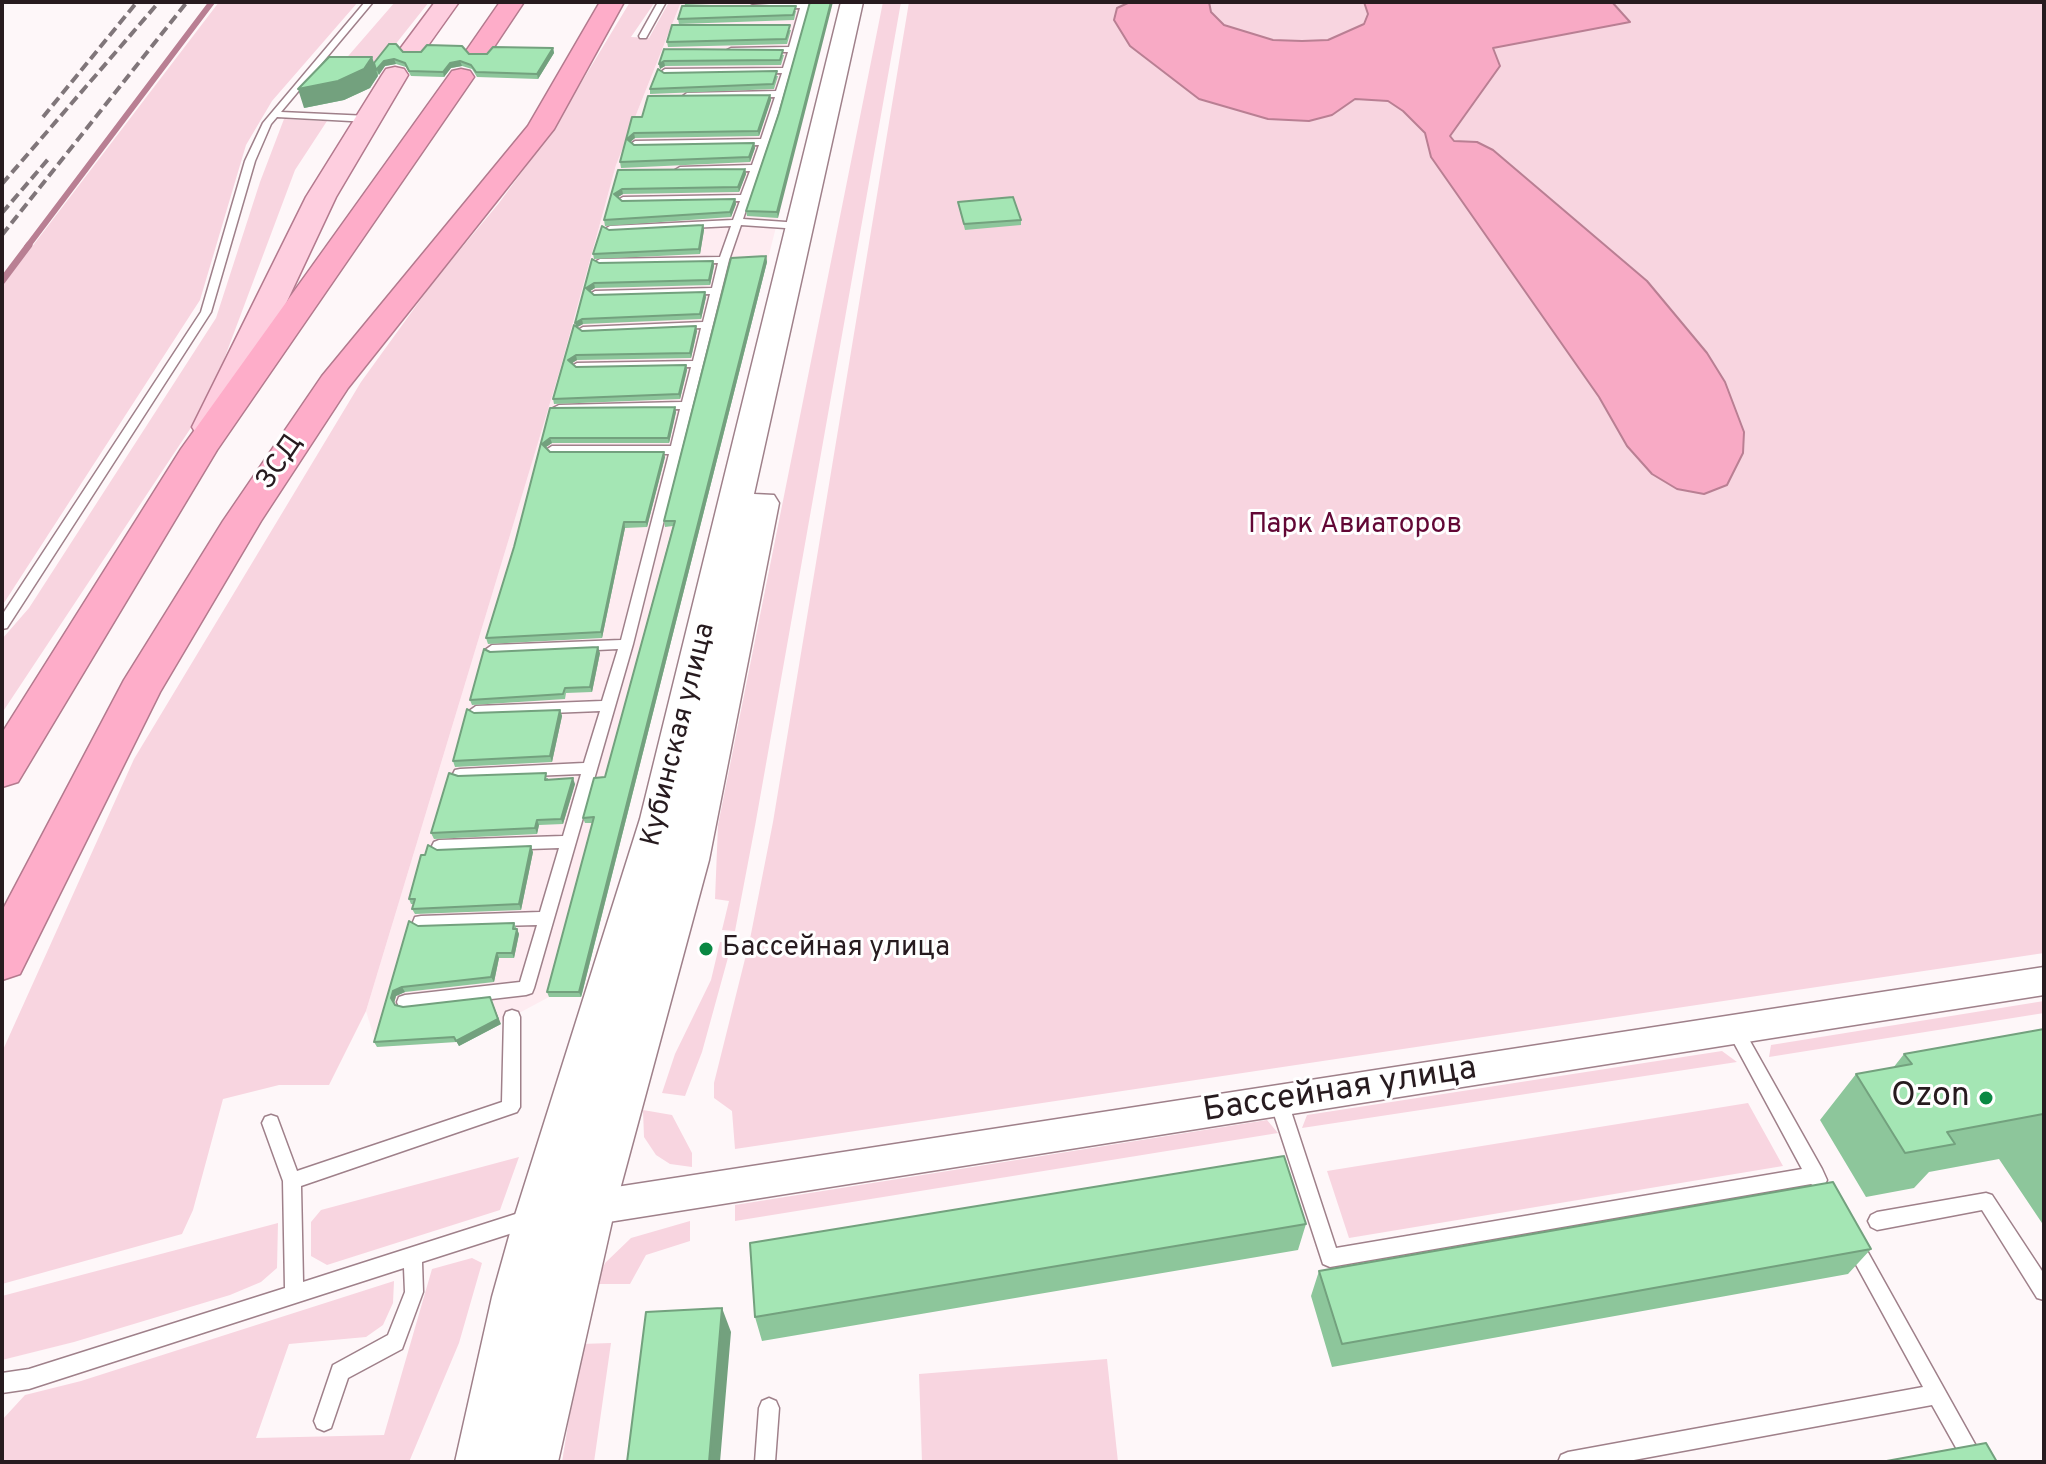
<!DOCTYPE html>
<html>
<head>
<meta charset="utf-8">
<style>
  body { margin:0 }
  #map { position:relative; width:2046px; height:1464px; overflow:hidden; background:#fef7f9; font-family:Overpass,sans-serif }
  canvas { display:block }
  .frame { position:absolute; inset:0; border:4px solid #271b1f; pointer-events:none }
</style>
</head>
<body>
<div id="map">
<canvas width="2046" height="1464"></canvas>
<div class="frame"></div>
</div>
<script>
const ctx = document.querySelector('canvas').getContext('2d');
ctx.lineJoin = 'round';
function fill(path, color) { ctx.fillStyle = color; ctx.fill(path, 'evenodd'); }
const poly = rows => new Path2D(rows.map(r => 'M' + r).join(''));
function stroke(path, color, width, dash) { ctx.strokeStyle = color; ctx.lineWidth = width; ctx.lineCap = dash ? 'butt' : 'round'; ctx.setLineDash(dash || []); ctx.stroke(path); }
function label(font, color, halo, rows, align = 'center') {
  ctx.font = font + ' Overpass,sans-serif'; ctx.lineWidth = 6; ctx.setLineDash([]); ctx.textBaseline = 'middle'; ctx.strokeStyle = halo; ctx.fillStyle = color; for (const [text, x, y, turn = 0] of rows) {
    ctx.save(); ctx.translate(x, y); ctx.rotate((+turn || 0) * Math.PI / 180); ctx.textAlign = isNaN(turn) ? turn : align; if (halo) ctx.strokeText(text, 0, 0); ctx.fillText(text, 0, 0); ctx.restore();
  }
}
const built = poly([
  [681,2,833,2,581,997,549,997,506,1020,442,1043,377,1047,366,1011,560,370,616,165]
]);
const green = poly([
  [219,2,358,2,272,101,246,145,200,300,2,606,2,286],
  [395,2,429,2,375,70,336,70],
  [630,2,655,2,631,37,649,38,669,2,681,2,616,165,560,370,366,1011,329,1085,279,1085,223,1099,193,1210,182,1234,2,1284,2,1052,134,759,361,382,434,281,499,203,552,131],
  [883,2,901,2,755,826,735,931,722,930,729,901,715,899,718,825],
  [909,2,2044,3,2044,953,735,1149,732,1111,714,1098,714,1083,750,939,773,822],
  [284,119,327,121,295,170,208,402,2,713,2,639,29,608,216,318,260,182],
  [720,942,732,943,702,1052,685,1096,662,1093,675,1054,711,980],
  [2044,1001,2044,1013,1769,1057,1771,1045],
  [1722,1051,1737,1062,1302,1128,1307,1115],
  [1748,1103,1783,1166,1349,1238,1327,1171],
  [643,1110,672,1115,692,1153,692,1167,670,1164,656,1155,644,1137],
  [1267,1120,1278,1133,735,1221,735,1205],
  [519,1157,500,1210,327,1265,311,1256,311,1222,321,1210],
  [690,1221,690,1241,646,1255,630,1284,596,1284,605,1263,631,1238],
  [278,1223,277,1268,261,1282,230,1295,74,1342,2,1360,2,1296],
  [472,1258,482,1263,459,1343,409,1462,2,1462,2,1420,25,1395,81,1381,394,1281,393,1303,383,1325,366,1337,289,1344,256,1438,384,1435,432,1269],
  [611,1343,594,1462,562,1462,581,1344],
  [1107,1359,1118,1462,922,1462,919,1374]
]);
const water = poly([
  [1130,2,1209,2,1211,12,1224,25,1273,40,1302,41,1328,40,1364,24,1368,14,1364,2,1612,2,1630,22,1493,48,1500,66,1450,136,1454,141,1477,142,1493,150,1647,281,1707,353,1725,382,1744,432,1743,453,1727,485,1704,494,1677,489,1652,474,1627,446,1599,397,1431,157,1425,133,1403,111,1388,101,1355,99,1332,115,1309,121,1268,119,1199,99,1130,46,1114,20,1117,8,1130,2]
]);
const streamFar1 = poly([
  [27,247,212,2]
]);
const stream = poly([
  [2,281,29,245]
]);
const lane = poly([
  [365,2,373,2,281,112,369,116,373,119,369,122,277,117,271,124,255,161,211,312,7,628,2,629,2,615,201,312,245,161,263,123,365,2],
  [658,2,666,2,646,38,640,38,639,36,658,2],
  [802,2,810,2,777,117,743,219,800,223,805,226,800,229,741,225,729,260,633,644,534,988,532,993,526,995,405,1009,399,1007,397,1002,399,997,405,995,520,982,537,925,421,928,415,927,413,922,415,917,421,916,540,912,559,848,439,852,434,850,432,846,434,842,439,840,563,836,581,774,460,779,455,778,453,774,455,770,460,769,584,763,600,711,476,716,469,711,476,706,602,701,618,649,492,655,485,650,492,645,621,640,669,454,552,454,546,450,552,446,671,446,680,409,559,411,553,408,559,405,682,402,691,367,577,369,572,366,577,363,693,361,701,328,583,333,578,330,583,327,703,322,710,294,595,297,590,294,595,291,712,288,718,263,600,265,595,262,600,259,720,257,731,226,610,232,605,229,610,226,733,220,740,201,623,203,618,200,623,197,741,195,750,171,680,173,675,170,680,167,752,165,759,145,635,147,631,144,635,141,761,139,775,97,687,99,683,96,687,93,776,91,782,73,665,75,661,72,665,69,783,68,788,52,731,52,727,50,731,48,789,47,800,8,753,9,749,7,753,5,802,2],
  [512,1010,518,1012,520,1017,520,1107,517,1112,301,1186,303,1282,528,1210,534,1213,537,1219,534,1225,528,1228,422,1262,423,1292,402,1349,348,1378,331,1428,324,1431,317,1428,314,1421,333,1365,388,1335,405,1292,404,1268,29,1389,2,1393,2,1373,29,1369,285,1288,283,1181,262,1123,265,1117,271,1115,277,1117,297,1171,502,1102,504,1017,506,1012,512,1010],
  [1735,1023,1741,1025,1822,1169,1827,1180,1824,1186,1818,1188,1811,1184,1330,1267,1323,1264,1270,1102,1273,1097,1279,1094,1285,1097,1288,1102,1336,1248,1802,1169,1727,1030,1729,1025,1735,1023],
  [1986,1193,1992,1195,2044,1274,2044,1300,2037,1298,1982,1210,1877,1230,1871,1227,1868,1221,1871,1215,1877,1212,1986,1193],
  [1854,1235,1860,1238,1985,1462,1964,1462,1932,1405,1623,1462,1558,1462,1561,1455,1568,1452,1923,1387,1848,1250,1845,1244,1848,1238,1854,1235],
  [769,1398,776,1401,779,1408,775,1462,755,1462,759,1408,762,1401,769,1398]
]);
const street = poly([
  [2044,967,2044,995,577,1227,564,1222,559,1210,564,1198,577,1193,2044,967]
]);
const secondary = poly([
  [841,2,863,2,754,494,774,495,779,503,709,860,615,1208,558,1462,455,1462,492,1297,515,1215,640,819,841,2]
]);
const primary = poly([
  [435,2,459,2,422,54,404,54,400,49,435,2],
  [395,67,404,69,408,75,336,197,228,427,223,435,210,438,197,435,192,427,306,197,382,75,386,69,395,67]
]);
const highway = poly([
  [500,2,524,2,488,56,470,56,466,51,500,2],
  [600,2,624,2,554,129,348,388,261,521,160,692,20,974,2,980,2,911,124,680,223,521,322,376,528,126,600,2],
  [461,69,470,71,474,77,217,450,18,782,2,787,2,733,181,449,452,71,461,69]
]);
const rail = poly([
  [43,117,137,2],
  [2,184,159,2],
  [2,213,50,157],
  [2,235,187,2]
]);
const wall = poly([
  [684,2,763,2,685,5],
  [796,11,794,20,679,24,678,19],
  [791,30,787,44,668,47,667,42],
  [553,48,554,53,538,79,477,77,472,69,462,66,451,68,444,77,411,76,406,67,396,64,385,66,378,75,370,88,344,100,304,108,372,57,374,63,403,52,487,54],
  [664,49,784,55,781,65,665,66,660,69,659,64],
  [664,73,778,76,774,89,650,94,650,89],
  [770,95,771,100,759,136,635,138,630,142,634,145,754,143,755,148,750,162,621,168,620,162,642,117],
  [779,113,778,218,747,216,746,211],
  [745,169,746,174,739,192,623,194,618,197,622,201,735,199,736,204,731,217,605,226,604,220,618,170],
  [958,202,1021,220,1021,225,965,230],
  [703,225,704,230,700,254,594,259,593,254],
  [766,256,767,262,582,994,581,997,549,997,547,992,593,823,585,823,583,818,605,777,673,526,665,527,664,521],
  [713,261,714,266,710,285,595,288,590,291,594,295,706,297,701,319,583,324,577,327,582,331,697,331,691,358,577,360,572,363,576,367,686,365,687,370,680,399,554,404,553,399,576,327,599,263],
  [550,408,676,412,669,443,552,443,546,447,550,452,665,457,647,527,625,528,602,638,488,644,486,638,514,547],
  [490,652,600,653,592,692,566,693,565,699,472,705,470,700],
  [560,710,562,716,552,762,455,767,453,761,474,713],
  [458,776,548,778,548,779,575,784,563,824,539,825,537,834,434,839,431,833],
  [437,850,533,852,521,910,415,914,412,909,413,904,411,904,409,899,425,855],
  [514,923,519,934,514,958,499,958,494,982,405,992,396,996,394,1003,395,1005,403,1007,501,1024,459,1046,457,1042,377,1047,374,1042,418,926],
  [2044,1029,2044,1226,1999,1159,1929,1172,1914,1188,1866,1197,1820,1120,1856,1074,1893,1068,1904,1054],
  [1306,1224,1298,1250,762,1341,755,1317],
  [1871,1249,1848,1274,1332,1367,1311,1296,1319,1271]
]);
const shadedWall = poly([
  [831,2,833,2,778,218,777,212],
  [553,48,554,53,538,79,537,74],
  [372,57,378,76,370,88,344,100,304,108,298,89],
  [394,59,396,64,385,66,379,75,377,70,384,61],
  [460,61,462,66,451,68,444,77,443,72,450,63],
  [664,61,665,66,660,69,659,64],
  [770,95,771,100,759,136,758,131],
  [634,133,635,138,628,144,627,139],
  [754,143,755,148,750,162,749,157],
  [745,169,746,174,739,192,738,187],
  [622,189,623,194,615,199,614,194],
  [735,199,736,204,731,217,730,212],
  [703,225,704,230,700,254,699,249],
  [766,256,767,262,581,997,579,992],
  [713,261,714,266,710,285,709,280],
  [594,283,595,288,587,293,586,288],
  [705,292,706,297,701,319,700,314],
  [582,319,583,324,576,328,575,323],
  [696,326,697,331,691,358,690,353],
  [576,355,577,360,569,365,568,360],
  [686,365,687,370,680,399,679,394],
  [675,407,676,412,669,443,668,438],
  [550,438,552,443,543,449,542,444],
  [664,452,665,457,647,527,646,522],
  [624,522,625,528,602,638,601,632],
  [598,647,600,653,592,692,590,687],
  [560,710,562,716,552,762,550,756],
  [573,778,575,784,563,824,561,819],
  [537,820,539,825,537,834,535,828],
  [531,846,533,852,521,910,519,904],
  [517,929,519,934,514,958,512,953],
  [497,953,499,958,494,982,491,977],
  [402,987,405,992,396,996,394,1003,391,998,393,991],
  [490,997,501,1024,459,1046,456,1041],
  [722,1308,731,1332,720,1462,709,1462]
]);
const building = poly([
  [810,2,831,2,777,212,746,211,779,113,810,2],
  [682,6,796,6,793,15,678,19,682,6],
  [672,25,790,25,786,39,667,42,672,25],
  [389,44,396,44,403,52,421,52,427,45,462,46,469,54,487,54,493,47,553,48,537,74,476,72,471,65,460,61,450,63,443,72,409,71,405,63,394,59,384,61,376,70,374,63,389,44],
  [664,49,783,50,780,60,664,61,659,64,664,49],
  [329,57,372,57,364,69,338,81,298,89,329,57],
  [658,69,664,73,777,71,773,84,650,89,658,69],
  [770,95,758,131,634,133,627,139,634,145,754,143,749,157,620,162,632,117,642,117,648,96,770,95],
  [745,169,738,187,622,189,614,194,622,201,735,199,730,212,604,220,618,170,745,169],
  [1013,197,1021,220,964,224,958,202,1013,197],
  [703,225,699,249,593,254,602,226,609,230,703,225],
  [766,256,580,988,579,992,547,992,594,817,583,818,594,778,605,777,675,521,664,521,731,258,766,256],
  [592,259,599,263,713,261,709,280,594,283,586,288,594,295,705,292,700,314,582,319,575,323,592,259],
  [574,325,582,331,696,326,690,353,576,355,568,360,576,367,686,365,679,394,553,399,574,325],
  [675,407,668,438,550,438,542,444,550,452,664,452,646,522,624,522,601,632,486,638,514,547,550,408,675,407],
  [598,647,590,687,565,688,563,694,470,700,484,649,490,652,598,647],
  [467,709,474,713,560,710,550,756,453,761,467,709],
  [449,773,458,776,546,773,545,780,573,778,561,819,537,820,535,828,431,833,449,773],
  [428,845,437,850,531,846,519,904,412,909,415,899,409,899,421,855,425,855,428,845],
  [409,921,418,926,514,923,513,929,517,929,512,953,497,953,491,977,402,987,393,991,391,998,395,1005,403,1007,490,997,498,1019,456,1041,454,1037,374,1042,409,921],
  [2044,1029,2044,1116,2043,1114,1947,1132,1955,1144,1905,1153,1856,1074,1912,1064,1904,1054,2044,1029],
  [1284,1156,1306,1224,755,1317,750,1243,1284,1156],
  [1833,1182,1871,1249,1342,1344,1319,1271,1833,1182],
  [722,1308,709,1462,627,1462,646,1312,722,1308],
  [1986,1443,1997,1462,1881,1462,1986,1443]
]);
const markers = [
  [706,949,8,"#098843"],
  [1986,1098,8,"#098843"]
];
const streetNames = [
  ["ЗСД",281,463,-56],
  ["Кубинская улица",680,735,-76]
];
const parkNames = [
  ["Парк Авиаторов",1355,526]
];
const poiNames = [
  ["Бассейная улица",722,949]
];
const nearStreetnames = [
  ["Бассейная улица",1340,1092,-9]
];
const nearPoinames = [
  ["Ozon",1970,1098]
];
fill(built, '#feecf1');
fill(green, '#f8d5e0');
fill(water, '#f8aac5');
stroke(water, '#b97f93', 2);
stroke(streamFar1, '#b97f93', 6);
stroke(stream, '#b97f93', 7);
stroke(lane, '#9f808a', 3);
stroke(street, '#9f808a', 3);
stroke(secondary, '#9f808a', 3);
stroke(primary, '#b37a8e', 3);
stroke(highway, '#b37a8e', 3);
fill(lane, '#fff');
fill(street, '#fff');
fill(secondary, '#fff');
fill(primary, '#fecedf');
fill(highway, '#feadc9');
stroke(rail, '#80767a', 4, [10, 5]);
fill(wall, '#8dc69b');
fill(shadedWall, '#73a17e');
fill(building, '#a4e6b4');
stroke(building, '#73a17e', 2);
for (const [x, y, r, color] of markers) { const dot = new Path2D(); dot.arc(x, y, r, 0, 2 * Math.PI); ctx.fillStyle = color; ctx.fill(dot); stroke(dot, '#fff', 3); }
label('28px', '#271b1f', '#fff', streetNames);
label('28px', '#620735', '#fff', parkNames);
label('28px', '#271b1f', '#fff', poiNames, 'left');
label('34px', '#271b1f', '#fff', nearStreetnames);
label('34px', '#271b1f', '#fff', nearPoinames, 'right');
</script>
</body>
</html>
